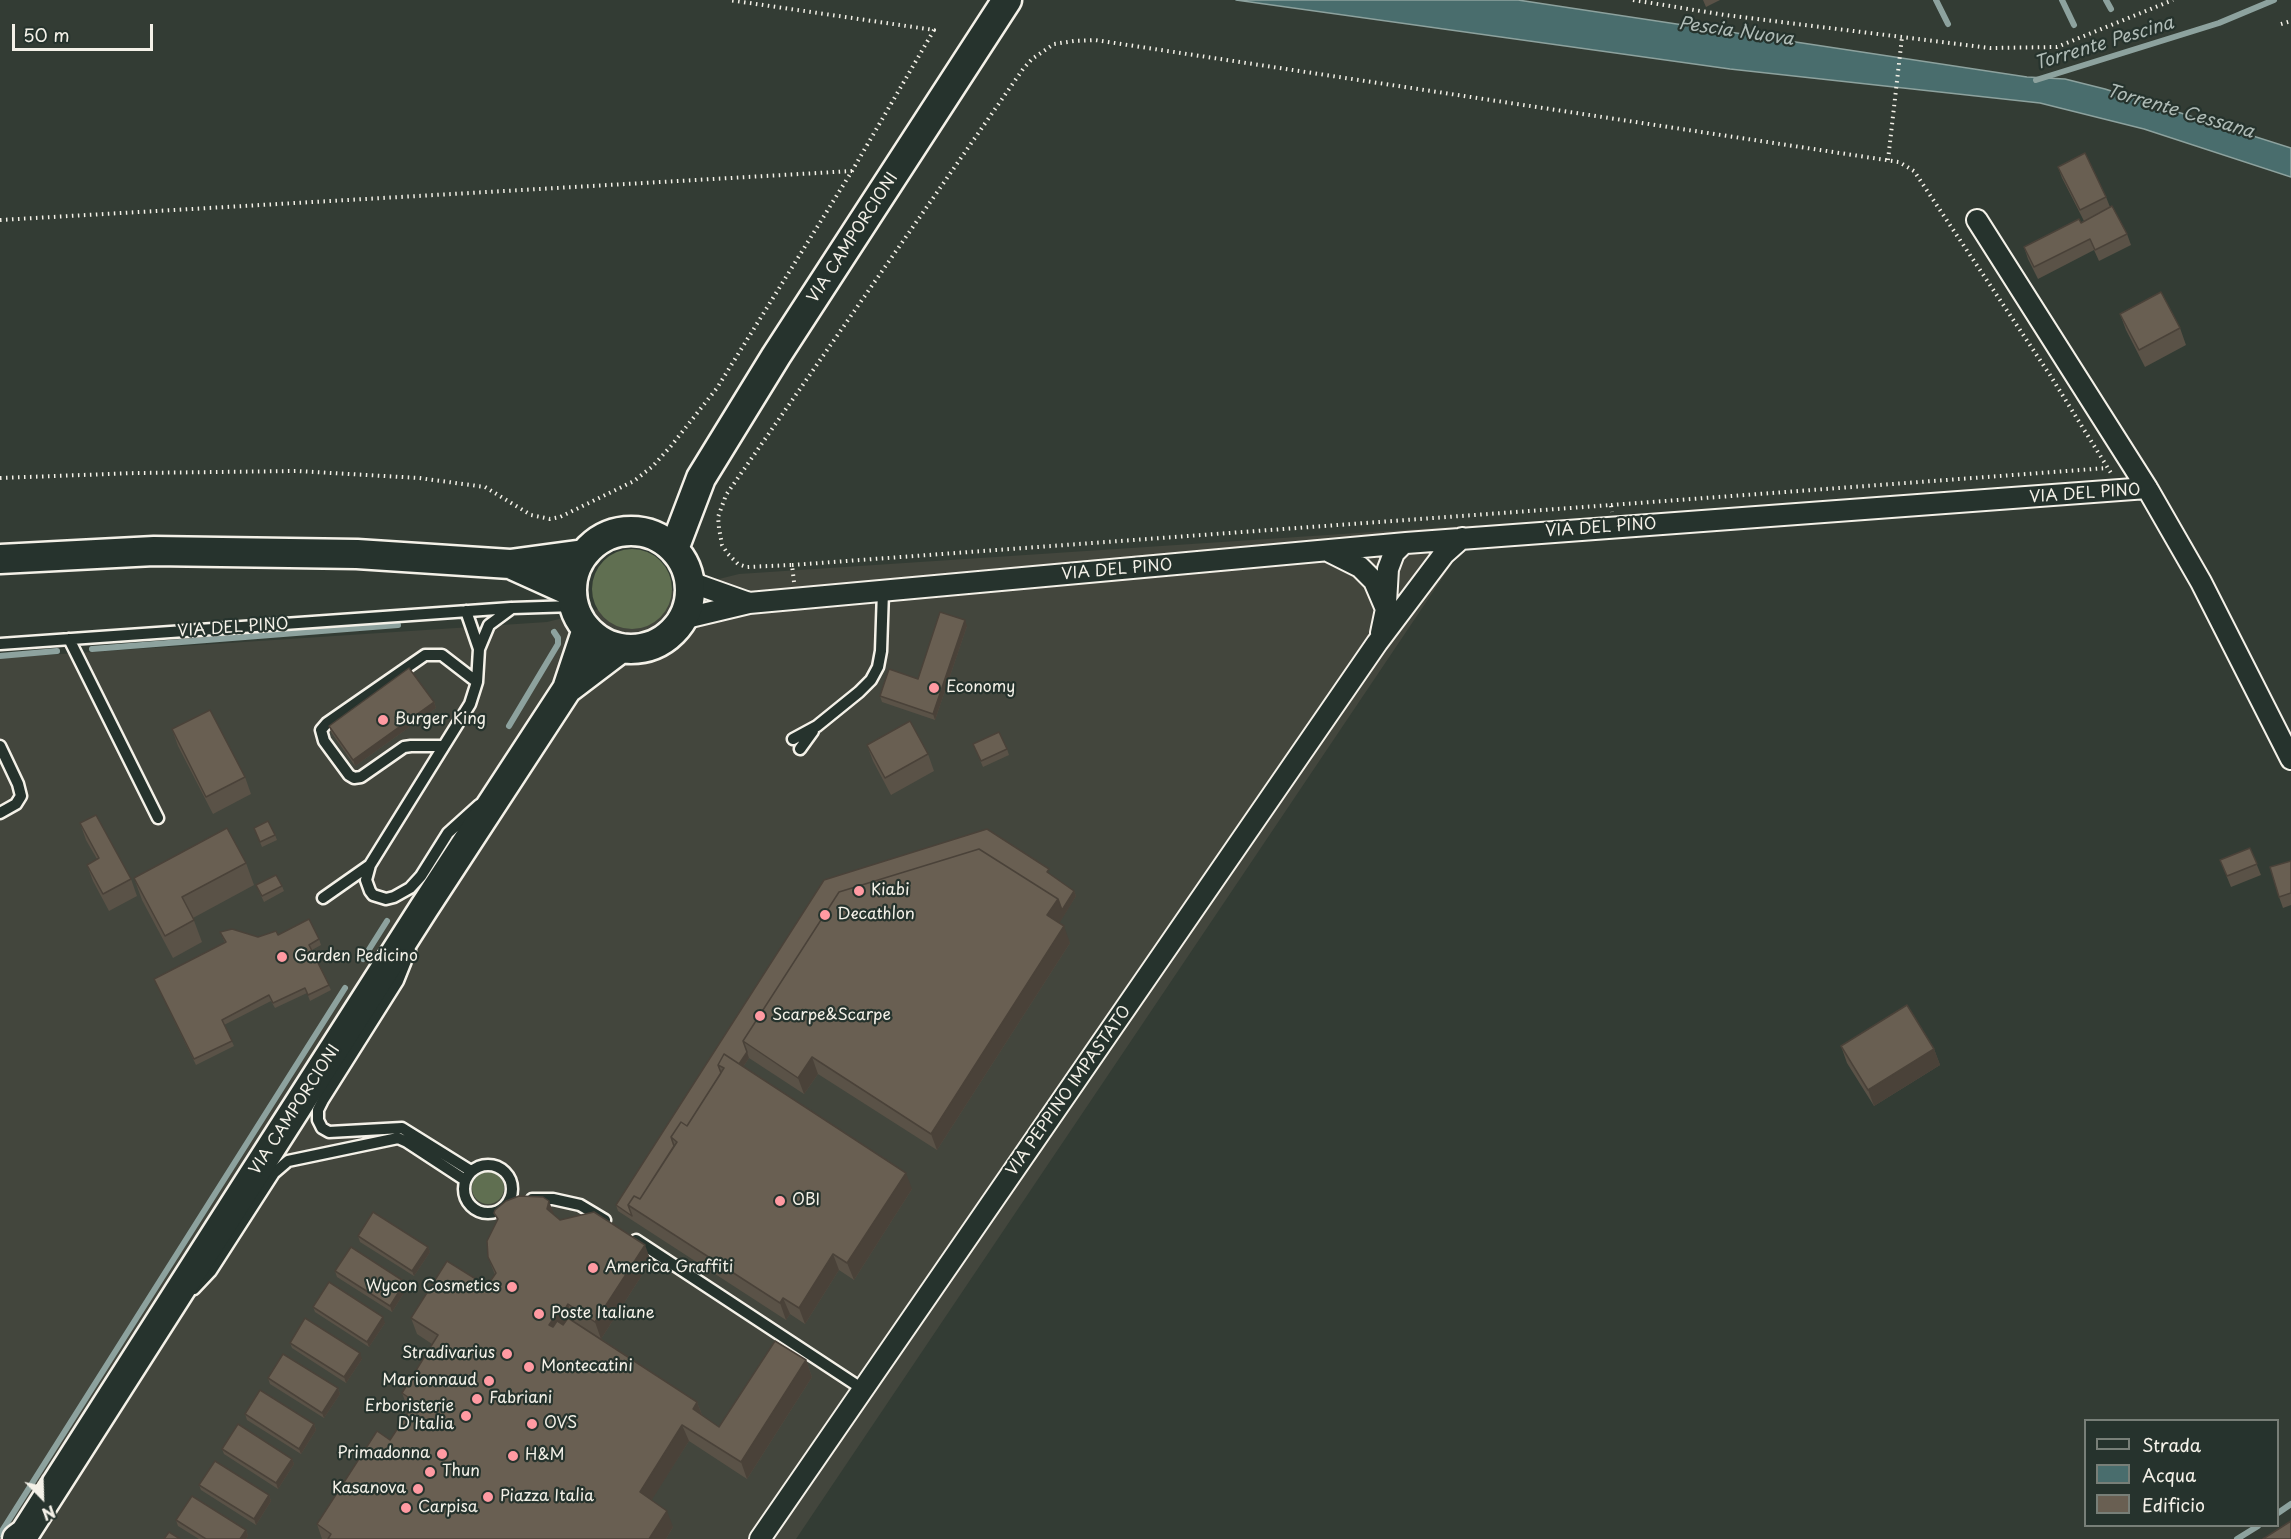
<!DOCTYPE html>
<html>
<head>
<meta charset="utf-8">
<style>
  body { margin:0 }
  #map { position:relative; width:2291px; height:1539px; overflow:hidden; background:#333c34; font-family:"Playpen Sans",sans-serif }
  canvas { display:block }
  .legend { position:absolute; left:2084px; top:1419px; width:195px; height:108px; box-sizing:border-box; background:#26332d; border:2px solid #787f78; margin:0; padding:8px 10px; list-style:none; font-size:18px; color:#f4f1e8 }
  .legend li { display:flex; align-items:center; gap:12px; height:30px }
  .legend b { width:30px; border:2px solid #787f78 }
  .north { position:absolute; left:12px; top:1467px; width:60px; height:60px; -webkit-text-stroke:4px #26332d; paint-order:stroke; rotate:157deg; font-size:16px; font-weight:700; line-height:24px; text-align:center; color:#f4f1e8 }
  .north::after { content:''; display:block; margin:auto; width:21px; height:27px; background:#f4f1e8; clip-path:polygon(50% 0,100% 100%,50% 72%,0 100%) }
  .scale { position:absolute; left:12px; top:24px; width:141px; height:27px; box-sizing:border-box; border:3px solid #f4f1e8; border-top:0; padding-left:8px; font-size:18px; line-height:21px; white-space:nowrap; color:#f4f1e8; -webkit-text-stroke:4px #26332d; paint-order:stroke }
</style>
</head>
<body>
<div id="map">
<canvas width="2291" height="1539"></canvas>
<ul class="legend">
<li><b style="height:8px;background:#26332d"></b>Strada</li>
<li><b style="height:16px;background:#496d6d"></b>Acqua</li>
<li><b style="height:16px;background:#695f52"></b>Edificio</li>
</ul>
<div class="north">N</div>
<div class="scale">50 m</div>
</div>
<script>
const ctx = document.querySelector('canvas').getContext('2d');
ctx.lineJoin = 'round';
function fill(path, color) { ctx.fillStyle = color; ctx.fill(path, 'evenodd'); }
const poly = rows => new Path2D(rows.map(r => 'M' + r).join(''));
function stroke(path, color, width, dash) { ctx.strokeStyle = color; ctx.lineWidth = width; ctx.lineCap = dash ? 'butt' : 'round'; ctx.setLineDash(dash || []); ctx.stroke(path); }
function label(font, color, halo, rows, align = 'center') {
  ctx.font = font + ' "Playpen Sans",sans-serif'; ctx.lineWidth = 4.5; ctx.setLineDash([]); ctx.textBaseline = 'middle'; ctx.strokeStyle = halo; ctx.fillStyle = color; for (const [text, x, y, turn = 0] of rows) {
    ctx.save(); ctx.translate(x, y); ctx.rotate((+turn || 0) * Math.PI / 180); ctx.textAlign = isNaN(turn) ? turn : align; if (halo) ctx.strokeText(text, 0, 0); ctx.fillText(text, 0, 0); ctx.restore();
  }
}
const built = poly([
  [1478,525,796,1539,0,1539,0,658,547,622,739,574]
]);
const green = poly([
  '592 589a40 40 0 1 1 80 0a40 40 0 1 1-80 0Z',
  '472 1188a16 16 0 1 1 32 0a16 16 0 1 1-32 0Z'
]);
const water = poly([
  [1236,0,1518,0,2027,77,2065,79,2105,89,2291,148,2291,177,2144,129,2040,103,1730,69,1236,0]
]);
const stream = poly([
  [1936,0,1948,24],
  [2062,0,2074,25],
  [2106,0,2111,9],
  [2036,80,2219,23,2274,0],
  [92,649,398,625],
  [0,656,57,651],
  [509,726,558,644,558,638,554,632],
  [363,959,387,921],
  [2278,1513,2291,1504],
  [0,1534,345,988],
  [2237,1539,2258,1526]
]);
const path = poly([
  [1633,0,1725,15,1990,48,2057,47,2173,0],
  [2281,24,2291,21],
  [1888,160,1902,37],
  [0,220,852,171],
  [0,478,136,473,297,471,419,478,485,487,531,515,550,519,560,517,634,481,653,466,671,446,717,388,852,171,934,30,729,0],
  [1611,505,2107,468],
  [792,565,1611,505,1612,512],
  [794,582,792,565,747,567,738,564,728,554,722,545,719,528,718,517,726,495,1023,69,1032,59,1054,44,1074,41,1095,40,1899,162,1914,171,2050,375,2111,473]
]);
const lane = poly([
  [466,611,479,649],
  [69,639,158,818],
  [0,644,511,608],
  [793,739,817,726,859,692,871,680,878,667,881,651,883,591],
  [0,746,18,784,21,796,16,804,0,813],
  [444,746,411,746,404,747,361,777,354,778,349,775,324,741,321,730,327,723,425,655,442,655,477,682],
  [800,749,813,731],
  [479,805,448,833,421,876,410,888,394,897,386,899,373,895,370,891,366,880,370,865,470,704,477,682,479,649,489,625,512,608,574,606],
  [323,898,370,865],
  [410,951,398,981,323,1100,318,1110,318,1120,322,1128,329,1132,402,1128,471,1171],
  '464 1189a24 24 0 1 1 48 0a24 24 0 1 1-48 0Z',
  [532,1199,553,1199,580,1205,605,1220],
  [636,1240,864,1390],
  [194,1289,211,1271,274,1173,288,1161,398,1138,407,1142,465,1180]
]);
const street = poly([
  [1977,220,2147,488,2201,582,2291,759],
  [1330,552,1360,567,1374,581,1386,609,1381,633],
  [690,582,749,603],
  [1386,603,1388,569,1394,553,1403,544],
  [682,619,749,603,1406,543,2147,488],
  [760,1539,1377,643,1444,554,1462,538]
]);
const secondary = poly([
  '572 590a59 59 0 1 1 118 0a59 59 0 1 1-118 0Z',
  [674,549,701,478,776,356,1007,0],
  [0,559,154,551,357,554,510,564,584,554],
  [510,564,572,592],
  [567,689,621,648],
  [17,1539,25,1533,424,908,567,689,587,629]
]);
const wall = poly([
  [1703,0,1720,0,1706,7],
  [2058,167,2106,197,2110,207,2127,234,2131,245,2099,261,2094,250,2038,279,2028,259,2024,247,2084,221,2062,178],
  [2120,314,2180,328,2186,345,2145,367,2126,330],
  [967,626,935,720,882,702,880,696,918,679],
  [434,702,436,708,355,766,331,732,329,726],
  [172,729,245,777,251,794,213,814,178,746],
  [973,744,1007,749,1009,755,983,767],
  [867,745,928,754,934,771,891,795,873,761],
  [80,823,131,879,137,896,109,911,93,881,87,865,97,859,86,840],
  [254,828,275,835,277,840,262,847],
  [2250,848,2261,875,2231,887,2220,860],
  [2291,861,2291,905,2283,908,2279,897],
  [246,863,254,885,193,918,202,942,173,958,142,900,134,878],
  [1050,875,1074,891,1076,896,1059,923,1070,943,937,1150,818,1074,804,1094,749,1058,743,1067,912,1189,854,1280,839,1270,805,1324,790,1314,786,1320,618,1211,616,1205,824,880],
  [256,885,282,886,284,891,264,902],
  [220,932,258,937,278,935,319,939,321,945,312,950,331,990,310,1001,307,993,275,1008,271,1001,224,1025,234,1046,196,1065,154,979,225,943],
  [1841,1046,1934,1049,1940,1065,1874,1106,1847,1063],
  [494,1213,554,1215,560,1220,651,1261,601,1339,574,1321,697,1402,702,1415,719,1427,806,1360,812,1377,747,1479,689,1441,651,1500,673,1527,666,1539,322,1539,317,1524,390,1440,410,1410,408,1409,402,1393,432,1344,417,1334,411,1318,487,1286,495,1275,488,1257,497,1220],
  [358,1236,428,1247,430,1252,414,1276,360,1242],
  [335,1271,405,1282,407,1288,392,1312,337,1277],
  [313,1307,385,1323,369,1347,315,1312],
  [290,1343,362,1359,346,1383,292,1348],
  [268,1378,338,1388,340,1394,324,1418,270,1384],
  [245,1414,314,1424,316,1430,301,1454,247,1420],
  [222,1449,292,1459,294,1464,278,1489,224,1454],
  [199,1485,269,1495,271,1501,256,1525,201,1490],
  [176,1520,246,1530,248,1536,246,1539,199,1539,178,1526]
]);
const shadedWall = poly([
  [965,620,967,626,935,720,933,714],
  [434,702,436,708,355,766,353,760],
  [1074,891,1076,896,1054,932,1047,915,1058,899],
  [1064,926,1070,943,937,1150,931,1134],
  [1934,1049,1940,1065,1874,1106,1868,1090],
  [747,1052,749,1058,737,1076,735,1070],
  [812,1057,818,1074,804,1094,798,1078],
  [906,1173,912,1189,854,1280,847,1263],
  [549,1201,555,1217,547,1209],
  [645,1245,651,1261,601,1339,595,1322],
  [428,1247,430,1252,414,1276,412,1271],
  [833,1254,839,1270,805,1324,799,1308],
  [405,1282,407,1288,392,1312,390,1306],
  [783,1298,790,1314,786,1320,780,1303],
  [568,1304,574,1321,571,1326,565,1309],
  [561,1307,567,1323,555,1342,549,1325],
  [383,1317,385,1323,369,1347,367,1342],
  [360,1353,362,1359,346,1383,344,1377],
  [806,1360,812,1377,747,1479,741,1462],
  [338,1388,340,1394,324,1418,322,1413],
  [697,1402,703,1418,693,1409],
  [314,1424,316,1430,301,1454,299,1449],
  [682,1425,689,1441,646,1509,640,1492],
  [292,1459,294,1464,278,1489,276,1483],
  [269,1495,271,1501,256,1525,254,1519],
  [667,1511,673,1527,666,1539,649,1539],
  [246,1530,248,1536,246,1539,240,1539]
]);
const building = poly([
  [2085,153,2106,197,2080,210,2058,167,2085,153],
  [2112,206,2127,234,2095,250,2090,239,2034,267,2024,247,2079,219,2081,223,2112,206],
  [2161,292,2180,328,2139,350,2120,314,2161,292],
  [940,612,965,620,933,714,880,696,889,669,918,679,940,612],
  [409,668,434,702,353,760,329,726,409,668],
  [210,710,245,777,206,797,172,729,210,710],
  [910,721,928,754,885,778,867,745,910,721],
  [999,732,1007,749,981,761,973,744,999,732],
  [96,815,131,879,103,894,87,865,99,858,80,823,96,815],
  [268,821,275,835,260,842,254,828,268,821],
  [227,828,246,863,182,897,194,920,165,936,134,878,227,828],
  [987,829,1049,869,1047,872,1074,891,1062,910,1058,899,979,849,839,892,743,1041,747,1052,739,1064,724,1054,718,1065,721,1073,687,1126,681,1122,671,1137,674,1146,640,1199,634,1196,628,1205,632,1216,616,1205,824,880,987,829],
  [2250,848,2257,864,2227,876,2220,860,2250,848],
  [979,849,1058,899,1047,915,1064,926,931,1134,812,1057,798,1078,743,1041,839,892,979,849],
  [2291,861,2291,893,2279,897,2270,867,2291,861],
  [276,875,282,886,262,896,256,885,276,875],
  [309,919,319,939,309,945,329,985,308,995,305,988,273,1003,269,995,222,1020,232,1041,194,1059,154,979,226,942,220,932,232,929,258,937,276,931,278,935,309,919],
  [1907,1005,1934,1049,1868,1090,1841,1046,1907,1005],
  [724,1054,906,1173,847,1263,833,1254,799,1308,783,1298,780,1303,628,1205,634,1196,640,1199,677,1142,671,1137,681,1122,687,1126,724,1068,718,1065,724,1054],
  [519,1196,543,1197,549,1201,547,1209,560,1220,594,1212,645,1245,595,1322,568,1304,565,1309,561,1307,549,1325,553,1327,557,1321,563,1325,568,1318,697,1402,693,1409,719,1427,775,1341,806,1360,741,1462,682,1425,640,1492,667,1511,649,1539,328,1539,331,1534,317,1524,377,1431,390,1440,415,1402,402,1393,438,1335,411,1318,447,1261,487,1286,496,1273,488,1257,487,1241,498,1219,494,1213,495,1210,506,1201,519,1196],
  [373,1212,428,1247,412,1271,358,1236,373,1212],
  [351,1247,405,1282,390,1306,335,1271,351,1247],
  [329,1282,383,1317,367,1342,313,1307,329,1282],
  [305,1318,360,1353,344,1377,290,1343,305,1318],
  [283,1354,338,1388,322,1413,268,1378,283,1354],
  [260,1390,314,1424,299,1449,245,1414,260,1390],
  [238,1424,292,1459,276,1483,222,1449,238,1424],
  [215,1461,269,1495,254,1519,199,1485,215,1461],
  [192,1496,246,1530,240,1539,206,1539,176,1520,192,1496],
  [2291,1521,2291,1539,2263,1539,2291,1521],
  [169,1532,180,1539,164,1539,169,1532]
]);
const markers = [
  [934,688,6,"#ff9aa2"],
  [383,720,6,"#ff9aa2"],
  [859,891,6,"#ff9aa2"],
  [825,915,6,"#ff9aa2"],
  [282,957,6,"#ff9aa2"],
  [760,1016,6,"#ff9aa2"],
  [780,1201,6,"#ff9aa2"],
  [593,1268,6,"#ff9aa2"],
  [512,1287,6,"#ff9aa2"],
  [539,1314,6,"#ff9aa2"],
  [507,1354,6,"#ff9aa2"],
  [529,1367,6,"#ff9aa2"],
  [489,1381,6,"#ff9aa2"],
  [477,1399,6,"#ff9aa2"],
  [466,1416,6,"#ff9aa2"],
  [532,1424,6,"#ff9aa2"],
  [442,1454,6,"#ff9aa2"],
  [513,1456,6,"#ff9aa2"],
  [430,1472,6,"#ff9aa2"],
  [418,1489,6,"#ff9aa2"],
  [488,1497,6,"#ff9aa2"],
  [406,1508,6,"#ff9aa2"]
];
const streetNames = [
  ["VIA CAMPORCIONI",853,238,-57],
  ["VIA DEL PINO",2085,494,-4],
  ["VIA DEL PINO",1601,528,-4],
  ["VIA DEL PINO",1117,570,-5],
  ["VIA DEL PINO",233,628,-4],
  ["VIA PEPPINO IMPASTATO",1069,1091,-55],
  ["VIA CAMPORCIONI",295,1110,-57]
];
const poiNames = [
  ["Economy",946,688],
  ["Burger King",395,720],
  ["Kiabi",871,891],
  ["Decathlon",837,915],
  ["Garden Pedicino",294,957],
  ["Scarpe&Scarpe",772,1016],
  ["OBI",792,1201],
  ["America Graffiti",605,1268],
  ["Wycon Cosmetics",500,1287,"right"],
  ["Poste Italiane",551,1314],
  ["Stradivarius",495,1354,"right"],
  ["Montecatini",541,1367],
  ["Marionnaud",477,1381,"right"],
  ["Fabriani",489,1399],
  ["Erboristerie",454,1407,"right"],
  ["D'Italia",454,1425,"right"],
  ["OVS",544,1424],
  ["Primadonna",430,1454,"right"],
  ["H&M",525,1456],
  ["Thun",442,1472],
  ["Kasanova",406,1489,"right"],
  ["Piazza Italia",500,1497],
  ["Carpisa",418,1508]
];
const waterNames = [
  ["Pescia Nuova",1736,32,8],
  ["Torrente Pescina",2104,44,-17],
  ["Torrente Cessana",2180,112,16]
];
fill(built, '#43463d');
fill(green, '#606f51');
fill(water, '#496d6d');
stroke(water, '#8da29e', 1.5);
stroke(stream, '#8da29e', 6);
stroke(lane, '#f4f1e8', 15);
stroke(street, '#f4f1e8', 24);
stroke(secondary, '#f4f1e8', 33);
stroke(path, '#f4f1e8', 4, [1.5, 4.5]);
stroke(lane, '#26332d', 10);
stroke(street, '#26332d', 20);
stroke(secondary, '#26332d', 28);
fill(wall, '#5a5247');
fill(shadedWall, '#4a4239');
fill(building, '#695f52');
stroke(building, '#4a4239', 1.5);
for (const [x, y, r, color] of markers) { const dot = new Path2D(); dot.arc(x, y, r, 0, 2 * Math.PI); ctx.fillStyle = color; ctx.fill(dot); stroke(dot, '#26332d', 2); }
label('16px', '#f4f1e8', '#26332d', streetNames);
label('16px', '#f4f1e8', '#26332d', poiNames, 'left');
label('italic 18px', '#b0bcb7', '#26332d', waterNames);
</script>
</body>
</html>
